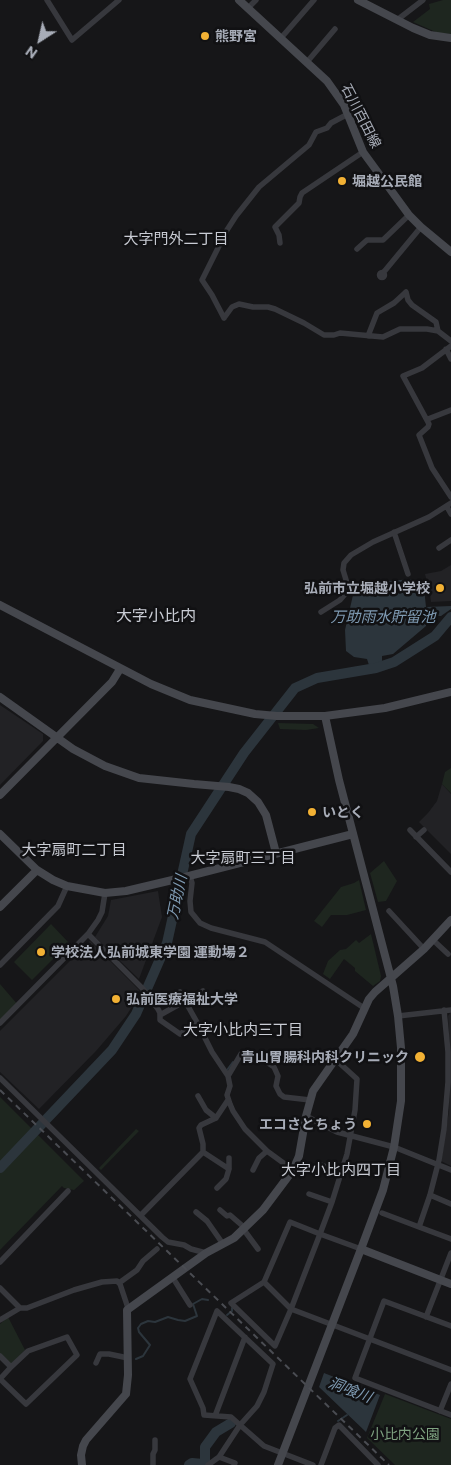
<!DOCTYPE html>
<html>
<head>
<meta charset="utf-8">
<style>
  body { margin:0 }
  #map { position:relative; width:451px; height:1465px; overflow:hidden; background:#161618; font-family:Commissioner,sans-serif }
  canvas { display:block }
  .north { position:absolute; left:15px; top:15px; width:50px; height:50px; -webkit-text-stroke:4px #111113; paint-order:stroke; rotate:215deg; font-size:14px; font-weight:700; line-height:20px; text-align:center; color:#a8adb8 }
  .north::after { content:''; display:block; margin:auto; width:18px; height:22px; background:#a8adb8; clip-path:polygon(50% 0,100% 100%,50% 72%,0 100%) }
</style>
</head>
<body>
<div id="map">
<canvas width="451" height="1465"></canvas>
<div class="north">N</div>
</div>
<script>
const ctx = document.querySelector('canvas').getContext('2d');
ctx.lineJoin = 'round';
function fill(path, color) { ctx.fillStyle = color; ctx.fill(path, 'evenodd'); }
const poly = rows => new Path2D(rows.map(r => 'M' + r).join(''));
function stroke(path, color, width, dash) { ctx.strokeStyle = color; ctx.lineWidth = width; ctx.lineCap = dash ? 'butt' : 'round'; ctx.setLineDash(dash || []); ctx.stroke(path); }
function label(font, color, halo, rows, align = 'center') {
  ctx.font = font + ' Commissioner,"Noto Sans JP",sans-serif'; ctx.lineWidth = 5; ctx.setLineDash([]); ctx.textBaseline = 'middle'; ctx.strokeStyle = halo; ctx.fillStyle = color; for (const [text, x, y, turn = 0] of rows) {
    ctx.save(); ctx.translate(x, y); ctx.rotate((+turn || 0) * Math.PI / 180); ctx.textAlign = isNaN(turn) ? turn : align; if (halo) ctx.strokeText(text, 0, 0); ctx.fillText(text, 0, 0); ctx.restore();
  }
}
const built = poly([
  [451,565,451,601,431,602,430,594,425,574,441,571],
  [0,705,43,734,43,741,0,785],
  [442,784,451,794,451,854,419,822,428,813,437,801],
  [158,891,162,917,139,979,95,937,108,916,111,900],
  [90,941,139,990,133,1005,126,1016,96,1051,39,1109,0,1072,0,1031],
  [451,1012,451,1166,441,1161,449,1111,450,1056,448,1016]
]);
const green = poly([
  [443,0,451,0,451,34,438,33,413,22,430,9,429,4],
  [278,723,313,724,319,728,306,730,280,729],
  [451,768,451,793,442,784,445,772],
  [384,861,397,881,386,901,378,902,370,873],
  [359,880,366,910,347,915,331,915,322,927,314,921,341,887,354,883],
  [51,924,69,943,32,980,14,962],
  [371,934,381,976,380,981,373,986,355,971,355,968,344,959,330,979,323,974,328,961,340,950,346,949,356,940,359,943],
  [0,984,18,1005,0,1022],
  [0,1097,84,1181,74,1190,64,1188,62,1186,0,1250],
  [136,1129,139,1131,101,1170,99,1168],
  [8,1317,25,1350,11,1365,0,1354,0,1324],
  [385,1394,451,1419,451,1465,395,1465,367,1438]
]);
const water = poly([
  [413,579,420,583,424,588,426,607,451,606,451,609,441,616,426,616,426,626,393,654,382,656,382,663,369,665,367,659,354,657,346,651,345,630,353,595,358,586,363,583],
  [324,1373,380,1395,366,1432,319,1387]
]);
const stream = poly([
  [227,1070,233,1062],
  [227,1315,232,1311,232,1308],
  [136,1359,143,1356,150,1345,139,1332,138,1328,141,1324,148,1321,155,1322,168,1317,178,1320,185,1321,197,1316,193,1304,202,1299,208,1300],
  [338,1421,347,1415]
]);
const river = poly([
  [0,1168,112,1050,136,1014,167,943,191,834,244,753,295,688,317,678,376,668,394,662,435,636,451,617],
  [189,1465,192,1463,203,1464,205,1463,205,1447,216,1432,231,1423]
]);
const street = poly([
  [47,0,72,40,119,0],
  [248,8,256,0],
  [397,20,423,0],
  [281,38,314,0],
  [307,62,335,29],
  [280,243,279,235,275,227,299,203,300,197,302,193,363,152],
  [357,249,367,240,383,240,409,215],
  '379.5 275a2.5 2.5 0 1 1 5 0a2.5 2.5 0 1 1-5 0Z',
  [383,273,421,227],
  [406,292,408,300,412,305,436,322,438,331],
  [224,318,212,295,202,280,227,230,236,216,259,187,309,145,316,132,327,128,331,123,348,114],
  [224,318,232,307,239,304,253,307,268,307,275,309,304,323,324,335,334,335,340,333,383,337,400,329,427,329,438,331,451,341],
  [368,336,377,313,382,310,394,303,406,292],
  [451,346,422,368,403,376,429,424,428,427,419,435,432,468,451,497],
  [446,349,451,359],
  [428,419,451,410],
  [447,507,451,514],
  [394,532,408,574],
  [439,548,451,540],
  [321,612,340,600,346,593,347,583,343,570,344,563,351,555,373,542,429,517,451,503],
  [410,830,451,872],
  [416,837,424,830],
  [190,876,192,883,190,901,191,912,200,923,211,928,265,942,364,1008],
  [389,911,424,949],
  [88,934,143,989,158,1009,160,1013,160,1020,180,1034,198,1024,212,1052,228,1076,230,1086,227,1095,230,1104,233,1111,245,1129,267,1151,293,1170],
  [433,940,448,954],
  [0,965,58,906,67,886],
  [180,992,198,1024],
  [444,1010,448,1052,448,1082,444,1129,439,1160,430,1195,419,1227,451,1239],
  [160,1015,203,991],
  [398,1016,451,1010],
  [0,1023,88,934,98,920,102,912,105,893],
  [335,1059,357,1079,355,1110,347,1154,332,1202,320,1234,291,1309,275,1346,231,1303,264,1282,290,1222,320,1234,361,1249],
  [228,1076,241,1054,248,1052,253,1053,274,1067,278,1076,276,1086,280,1094,284,1097,310,1100],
  [0,1078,162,1237,168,1242,184,1245,191,1249,206,1253],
  [198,1096,206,1110,216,1118],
  [306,1116,337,1132,394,1147,451,1170],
  [203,1152,229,1169],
  [321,1165,342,1172],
  [253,1170,259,1158,267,1151],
  [217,1188,226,1179,229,1169,229,1158],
  [309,1194,332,1202],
  [430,1195,451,1204],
  [220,1210,227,1216,230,1215,245,1228],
  [196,1212,207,1221,223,1244],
  [382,1213,419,1227],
  [141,1215,203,1152,203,1144,199,1128,201,1125,216,1118,228,1100],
  [244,1230,258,1249],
  [0,1262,68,1191],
  [173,1278,190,1305],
  [264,1282,291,1309,451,1370],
  [119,1283,137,1270,143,1261,157,1249],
  [0,1288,20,1308],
  [426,1317,451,1253],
  [0,1320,20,1308,27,1308,74,1290,102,1282,117,1281,120,1284,128,1308],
  [451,1326,384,1301,355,1378,451,1415],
  [0,1356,11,1367,0,1379],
  [96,1363,100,1354,109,1354,128,1358],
  [0,1379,26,1404,77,1355,67,1337,28,1351,11,1367],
  [440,1411,451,1384],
  [215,1416,245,1337],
  [219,1457,235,1463,234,1465],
  [153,1465,153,1454,155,1450,155,1440],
  [208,1465,219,1457,240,1425,257,1406,264,1392,273,1364,217,1311,190,1379,203,1408,204,1415,231,1417,240,1425,264,1446,313,1465],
  [321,1465,335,1428,339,1425,378,1465]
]);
const secondary = poly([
  [239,0,327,81,344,105,363,152,382,178,409,215,421,227,451,252],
  [358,0,413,28,430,35,451,38],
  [0,605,151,684,190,700,255,714,277,716,325,716,385,708,451,692],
  [0,697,73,749,105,766,139,778,194,784,229,787,239,789,248,793,258,802,266,815,276,853],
  [0,795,112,682,120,669],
  [0,834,37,870,53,880,67,886,105,893,126,891,185,877,353,834],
  [0,907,37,870],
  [361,1249,451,1284],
  [82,1465,81,1455,83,1446,86,1440,126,1394,128,1375,127,1310,206,1253,234,1238,263,1210,293,1170,299,1156,306,1116,313,1091,353,1034,369,999,375,992,424,949,451,920],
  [278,1465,361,1249,383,1190,394,1147,401,1101,401,1048,398,1016,393,986,339,780,325,716]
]);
const rail = poly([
  [0,1090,389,1465]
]);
const markers = [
  [205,36,5,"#f2b134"],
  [342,181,5,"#f2b134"],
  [440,588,5,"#f2b134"],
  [312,812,5,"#f2b134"],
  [41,952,5,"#f2b134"],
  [116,999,5,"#f2b134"],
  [420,1057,6,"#f2b134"],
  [367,1124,5,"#f2b134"]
];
const poiNames = [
  ["熊野宮",215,36],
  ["堀越公民館",352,181],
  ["弘前市立堀越小学校",430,588,"right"],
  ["いとく",322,812],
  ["学校法人弘前城東学園 運動場２",51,952],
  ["弘前医療福祉大学",126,999],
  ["青山胃腸科内科クリニック",409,1057,"right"],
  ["エコさとちょう",357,1124,"right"]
];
const streetNames = [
  ["石川百田線",361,116,63]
];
const parkNames = [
  ["小比内公園",405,1434]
];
const neighbourhoodNames = [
  ["大字門外二丁目",176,239],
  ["大字扇町二丁目",74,850],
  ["大字扇町三丁目",243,858],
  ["大字小比内三丁目",243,1030],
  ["大字小比内四丁目",341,1170]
];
const waterNames = [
  ["万助雨水貯留池",383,617],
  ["万助川",177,897,-78],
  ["洞喰川",350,1390,21]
];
const quarterNames = [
  ["大字小比内",156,616]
];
fill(built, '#222225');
fill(green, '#1e261f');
fill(water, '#2c353c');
stroke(stream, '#2c353c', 2);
stroke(river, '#2c353c', 10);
stroke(street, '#37383d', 5.5);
stroke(secondary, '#45474d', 8);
stroke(rail, '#4a4c52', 2, [6, 5]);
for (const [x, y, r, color] of markers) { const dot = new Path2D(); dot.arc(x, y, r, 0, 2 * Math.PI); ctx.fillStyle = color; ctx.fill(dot); stroke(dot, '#111113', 2); }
label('bold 14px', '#a8adb8', '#111113', poiNames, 'left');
label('14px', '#a8adb8', '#111113', streetNames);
label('14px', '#7fa381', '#111113', parkNames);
label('15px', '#c9ccd4', '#111113', neighbourhoodNames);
label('italic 15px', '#7f9bb3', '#111113', waterNames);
label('16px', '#c9ccd4', '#111113', quarterNames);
</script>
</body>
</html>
